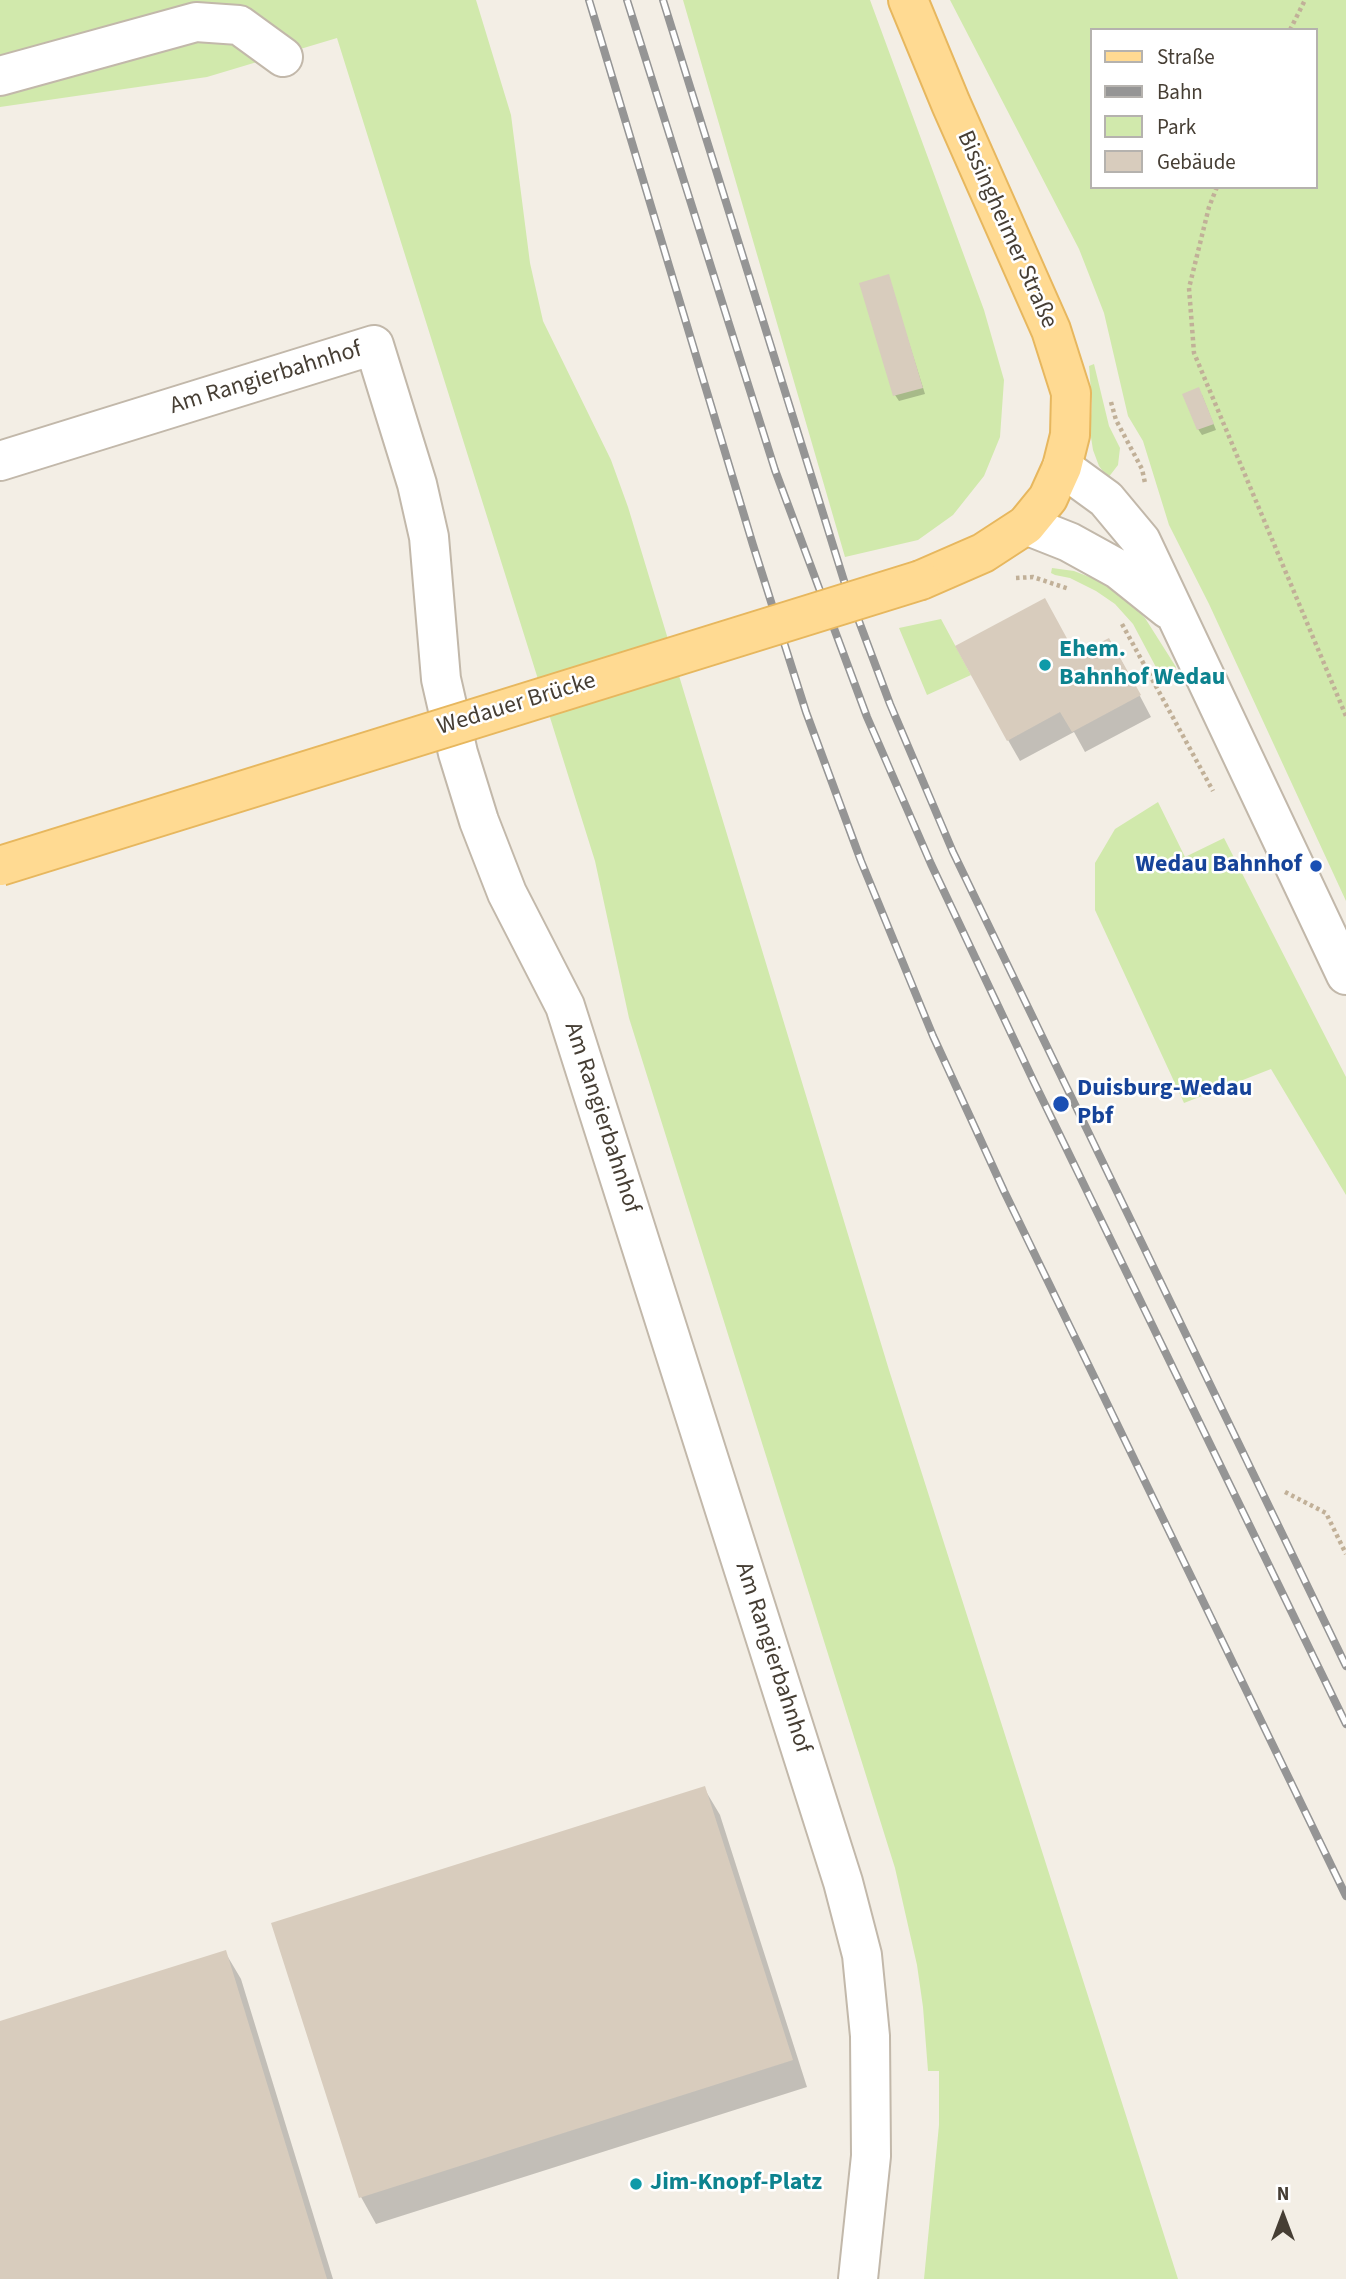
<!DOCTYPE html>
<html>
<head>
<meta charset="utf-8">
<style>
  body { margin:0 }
  #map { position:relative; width:1346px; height:2279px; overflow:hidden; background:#f3eee5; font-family:"Source Sans 3",sans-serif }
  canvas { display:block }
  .legend { position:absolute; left:1090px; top:28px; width:228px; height:161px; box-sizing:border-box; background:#fff; border:2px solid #b5b2ae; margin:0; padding:9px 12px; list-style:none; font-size:21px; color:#463e34 }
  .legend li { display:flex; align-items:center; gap:14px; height:35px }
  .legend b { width:35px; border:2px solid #b5b2ae }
  .north { position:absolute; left:1248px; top:2181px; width:70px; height:70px; -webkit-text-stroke:5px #fff; paint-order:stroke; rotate:0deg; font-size:19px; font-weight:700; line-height:28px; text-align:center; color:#463e34 }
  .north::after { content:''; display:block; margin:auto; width:24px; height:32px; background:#463e34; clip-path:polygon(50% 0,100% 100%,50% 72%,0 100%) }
</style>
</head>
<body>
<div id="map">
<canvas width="1346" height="2279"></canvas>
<ul class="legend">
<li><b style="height:9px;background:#ffda92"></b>Straße</li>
<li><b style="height:9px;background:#959595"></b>Bahn</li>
<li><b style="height:19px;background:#d1e9ac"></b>Park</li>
<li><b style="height:19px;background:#d8ccbd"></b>Gebäude</li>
</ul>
<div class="north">N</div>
</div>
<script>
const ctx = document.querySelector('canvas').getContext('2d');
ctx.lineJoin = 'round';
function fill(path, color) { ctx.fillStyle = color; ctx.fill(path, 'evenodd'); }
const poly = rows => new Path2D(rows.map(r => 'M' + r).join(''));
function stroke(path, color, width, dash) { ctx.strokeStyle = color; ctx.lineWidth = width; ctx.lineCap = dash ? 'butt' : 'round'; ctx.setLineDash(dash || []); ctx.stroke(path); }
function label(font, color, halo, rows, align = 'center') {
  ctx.font = font + ' "Source Sans 3",sans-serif'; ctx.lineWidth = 5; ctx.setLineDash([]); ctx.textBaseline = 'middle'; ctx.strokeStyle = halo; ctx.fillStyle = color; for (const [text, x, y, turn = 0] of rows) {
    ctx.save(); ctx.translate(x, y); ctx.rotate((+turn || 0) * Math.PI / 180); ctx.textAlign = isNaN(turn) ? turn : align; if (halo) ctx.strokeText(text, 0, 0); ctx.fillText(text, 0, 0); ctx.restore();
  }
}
const green = poly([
  [0,0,476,0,511,115,530,263,543,321,611,460,628,507,889,1370,1178,2279,924,2279,939,2125,939,2071,928,2071,923,2007,917,1965,895,1868,629,1018,595,861,337,38,207,77,0,107],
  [683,0,870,0,984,310,1004,380,1000,437,984,476,953,515,918,540,845,557],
  [950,0,1346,0,1346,901,1209,604,1169,525,1143,441,1128,416,1104,313,1079,249],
  [1092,30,1316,30,1316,187,1092,187],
  [1094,364,1109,426,1120,448,1118,465,1108,478,1099,466,1093,450,1090,431,1092,403,1089,366],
  [1052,568,1074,571,1100,581,1124,596,1145,618,1176,667,1166,686,1133,624,1115,604,1096,591,1070,578,1055,575,1051,573],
  [941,619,971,675,927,695,899,628],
  [1158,802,1185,857,1224,838,1346,1077,1346,1195,1271,1069,1184,1103,1095,910,1095,863,1115,829]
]);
const shadow = poly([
  [888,276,925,394,899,401,895,395],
  [1202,395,1216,430,1202,435,1198,429],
  [1076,657,1121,660,1151,717,1085,752,1074,732,1020,761,1008,740],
  [704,1788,720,1815,807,2087,376,2224,361,2197],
  [225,1952,241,1979,333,2279,0,2279,0,2023]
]);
const building = poly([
  [889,274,923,388,893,396,859,283],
  [1199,387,1214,424,1197,430,1182,394],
  [1045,598,1076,655,1109,638,1141,695,1072,732,1060,712,1007,741,955,646],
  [705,1786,793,2060,359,2198,271,1923],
  [226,1950,327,2279,0,2279,0,2021]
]);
const path = poly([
  [1290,30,1305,0],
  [1217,187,1209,207,1189,288,1194,353,1346,716],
  [1111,402,1116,420,1142,469,1145,483],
  [1016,578,1033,577,1069,589],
  [1122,624,1213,791],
  [1285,1492,1326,1513,1346,1554]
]);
const minor = poly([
  [0,76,196,22,239,25,283,57],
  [0,461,374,345,417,484,429,537,441,679,458,753,479,821,507,893,565,1006,843,1882,862,1955,870,2036,871,2156,858,2279],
  [1062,467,1106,499,1141,541,1346,975],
  [1026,525,1069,542,1118,569,1168,609]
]);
const major = poly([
  [908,0,951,104,1051,330,1071,393,1070,435,1062,467,1048,498,1026,525,983,553,921,580]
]);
const rail = poly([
  [589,0,753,545,806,712,861,861,933,1036,1004,1191,1346,1896],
  [627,0,775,470,867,717,931,864,1034,1082,1346,1724],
  [663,0,845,584,890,704,953,852,1346,1666]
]);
const majorBridge = poly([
  [0,866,921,580]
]);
const markers = [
  [1045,665,7,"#0f9aa8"],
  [1316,866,7,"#1a4fb4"],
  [1061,1104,9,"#1a4fb4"],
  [636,2184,7,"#0f9aa8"]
];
const streetNames = [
  ["Bissingheimer Straße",1006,230,66],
  ["Am Rangierbahnhof",266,379,-17],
  ["Wedauer Brücke",517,705,-17],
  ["Am Rangierbahnhof",601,1118,72],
  ["Am Rangierbahnhof",772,1658,72]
];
const cultureNames = [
  ["Ehem.",1059,651],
  ["Bahnhof Wedau",1059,679],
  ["Jim-Knopf-Platz",650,2184]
];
const transitNames = [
  ["Wedau Bahnhof",1302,866],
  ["Duisburg-Wedau",1077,1090,"left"],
  ["Pbf",1077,1118,"left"]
];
fill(green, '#d1e9ac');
fill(shadow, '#0003');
fill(building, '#d8ccbd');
stroke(minor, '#c2b8aa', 42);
stroke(major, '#e7b75e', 42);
stroke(path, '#c1b098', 4.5, [3.5, 3.5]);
stroke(minor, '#fff', 38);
stroke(major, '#ffda92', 38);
stroke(rail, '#959595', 8);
stroke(rail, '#fff', 5, [16]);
stroke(majorBridge, '#e7b75e', 42, []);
stroke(majorBridge, '#ffda92', 38);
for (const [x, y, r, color] of markers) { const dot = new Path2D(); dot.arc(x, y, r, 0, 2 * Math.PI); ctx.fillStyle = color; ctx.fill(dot); stroke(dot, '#fff', 2.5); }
label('24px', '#463e34', '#fff', streetNames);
label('bold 24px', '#0d838f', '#fff', cultureNames, 'left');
label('bold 24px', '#164399', '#fff', transitNames, 'right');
</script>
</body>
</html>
